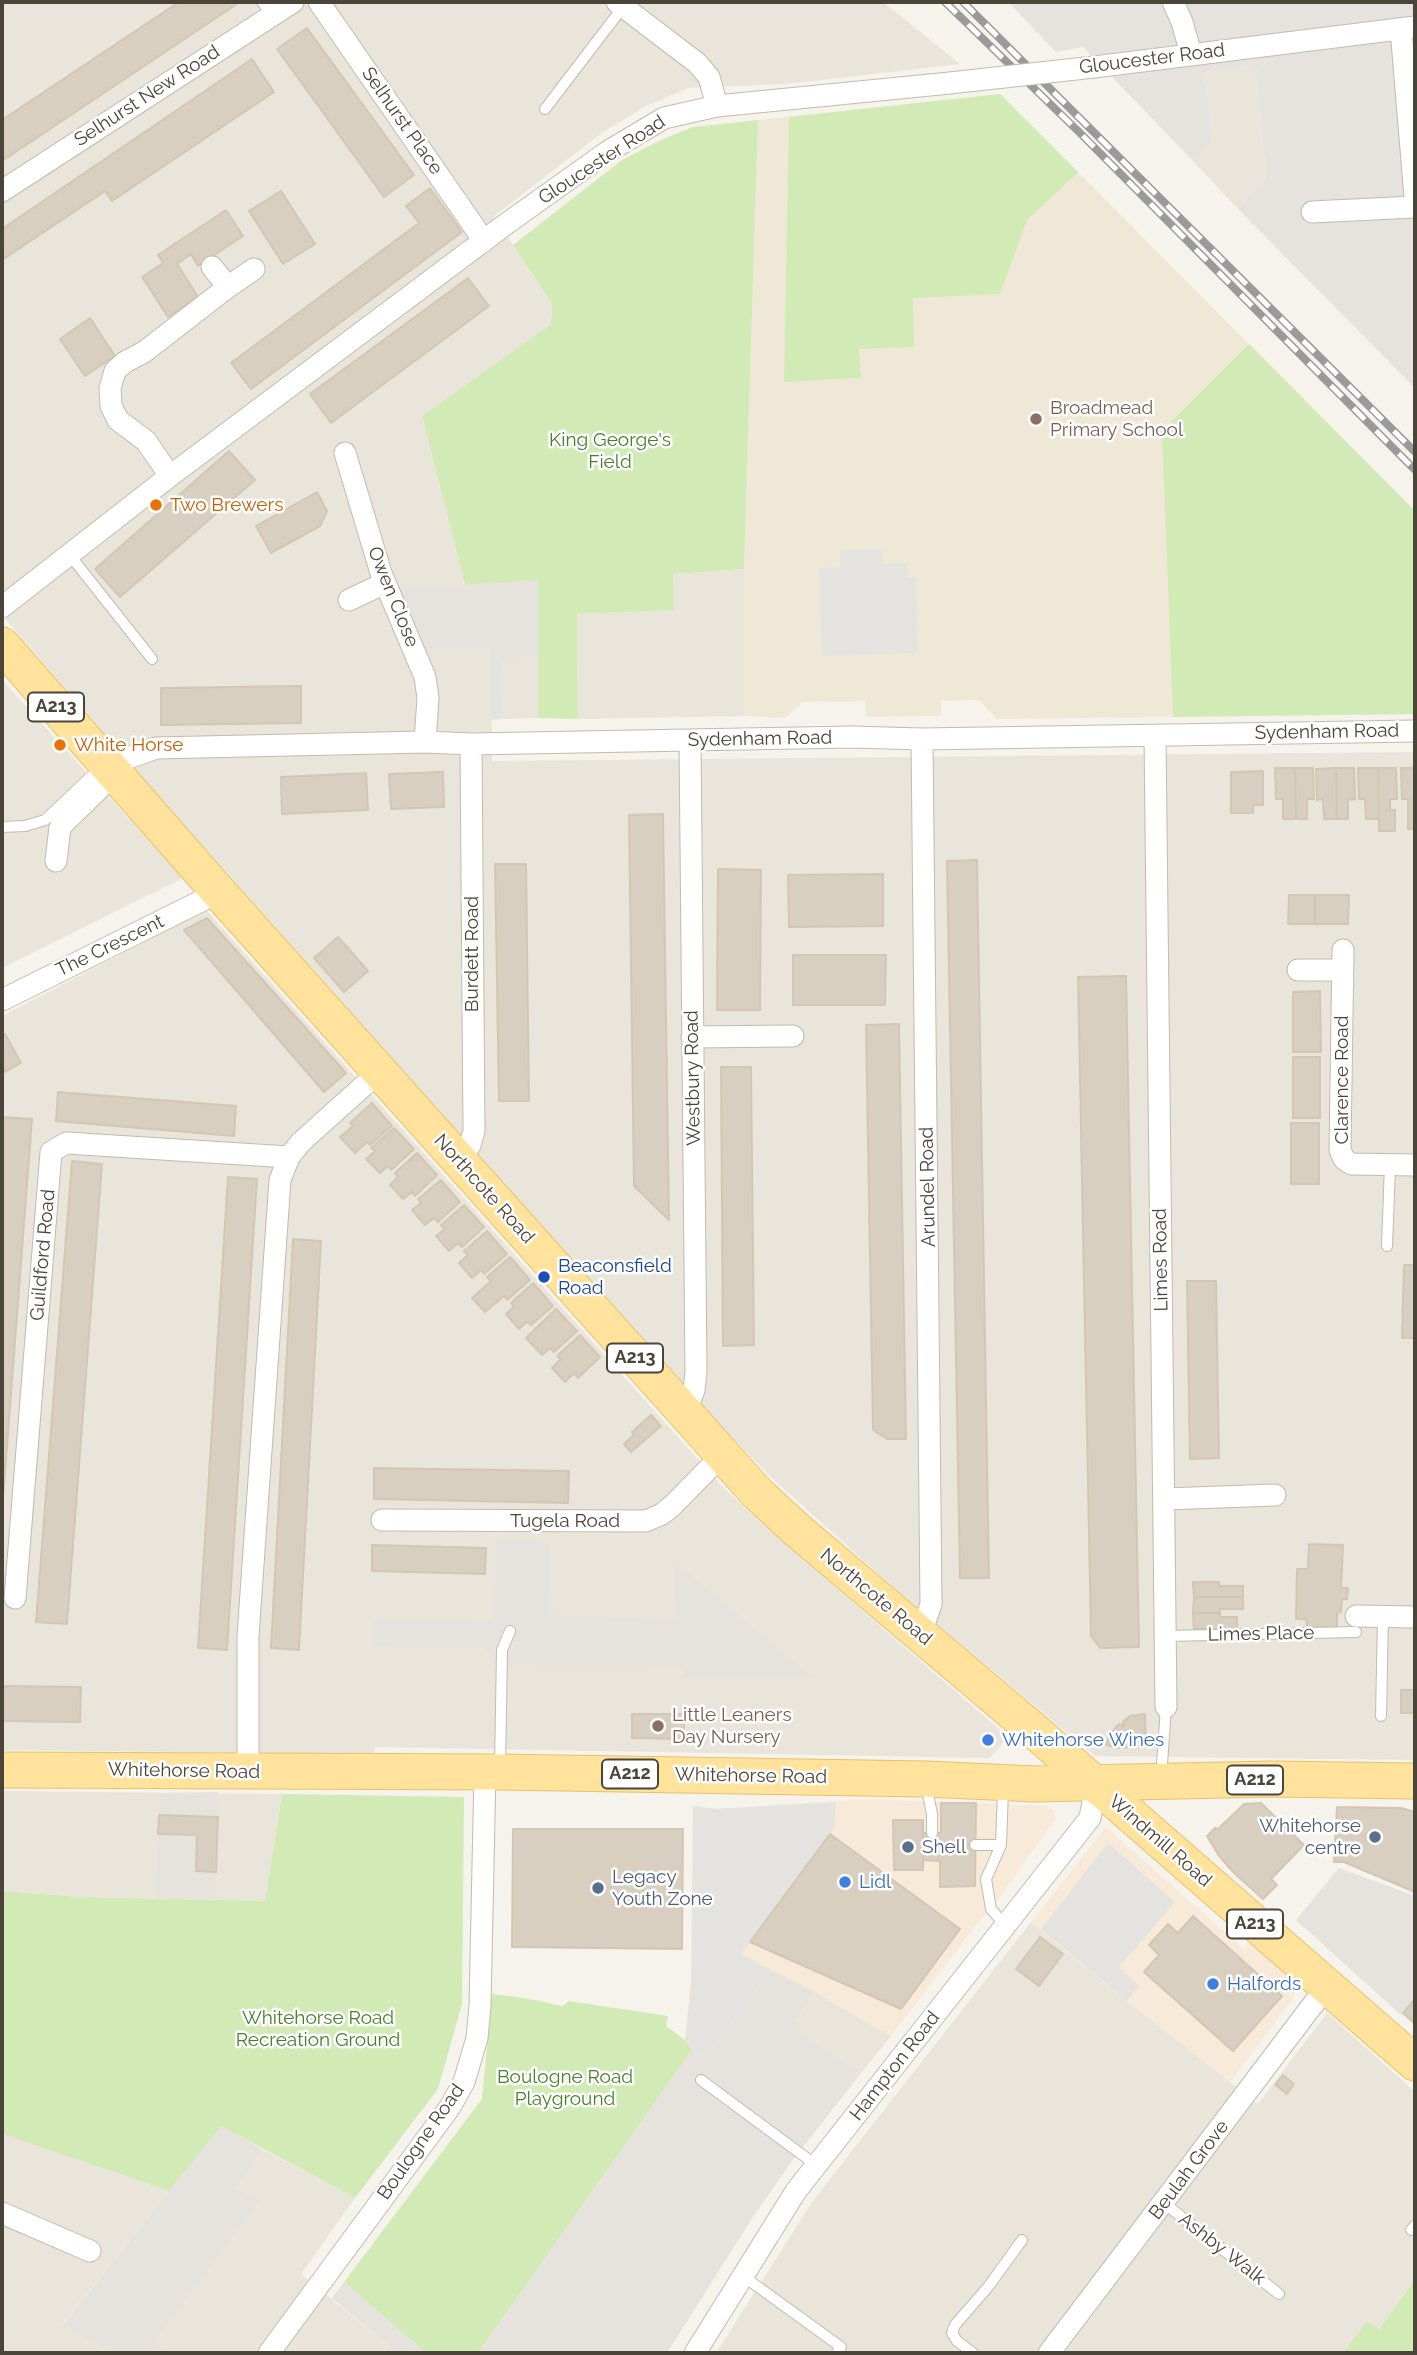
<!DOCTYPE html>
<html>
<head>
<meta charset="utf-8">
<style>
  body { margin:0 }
  #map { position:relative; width:1417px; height:2355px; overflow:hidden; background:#f6f3ec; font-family:Raleway,sans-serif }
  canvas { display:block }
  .frame { position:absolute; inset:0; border:4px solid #4b4439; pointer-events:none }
</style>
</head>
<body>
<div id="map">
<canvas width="1417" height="2355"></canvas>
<div class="frame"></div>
</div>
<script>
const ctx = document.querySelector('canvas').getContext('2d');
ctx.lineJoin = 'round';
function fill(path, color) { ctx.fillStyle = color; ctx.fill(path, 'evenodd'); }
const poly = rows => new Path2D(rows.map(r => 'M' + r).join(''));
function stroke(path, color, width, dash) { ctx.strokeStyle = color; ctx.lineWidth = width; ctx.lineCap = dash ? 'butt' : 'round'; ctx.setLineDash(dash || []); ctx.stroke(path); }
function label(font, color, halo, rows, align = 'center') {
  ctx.font = font + ' Raleway,sans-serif'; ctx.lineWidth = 5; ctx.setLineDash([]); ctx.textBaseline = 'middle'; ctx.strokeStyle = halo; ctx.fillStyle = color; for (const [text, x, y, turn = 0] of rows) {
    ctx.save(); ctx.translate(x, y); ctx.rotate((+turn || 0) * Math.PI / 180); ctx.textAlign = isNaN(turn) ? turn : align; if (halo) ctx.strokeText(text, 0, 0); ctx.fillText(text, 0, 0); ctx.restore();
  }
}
const residential = poly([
  [2,2,883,2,960,64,786,84,689,88,646,106,603,132,494,216,552,304,551,324,422,416,465,585,401,587,491,648,492,761,1415,752,1415,1760,1095,1756,901,1594,774,1480,713,1418,150,786,2,615],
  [1256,66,1266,177,1238,209,1194,162,1213,141,1203,72],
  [744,569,744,716,578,719,577,614,673,610,672,574],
  [539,656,538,718,502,719,501,657],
  [2,680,183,878,2,968],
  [206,910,720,1484,751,1514,1008,1737,990,1758,375,1747,374,1754,2,1750,2,1016],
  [2,1791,282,1794,265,1901,81,1897,2,1891],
  [1031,1922,1127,2001,1258,2104,1327,2013,1415,2092,1415,2279,1379,2329,1367,2322,1343,2353,716,2353,812,2202],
  [815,1992,891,2036,862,2072,798,2033,795,2021],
  [2,2134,169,2191,62,2325,114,2353,2,2353],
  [262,2149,355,2198,301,2274,389,2346,384,2353,169,2353,153,2341,258,2202,237,2188]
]);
const commercial = poly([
  [866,1799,1048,1806,1054,1810,1056,1818,991,1909,974,1928,891,2036,815,1992,771,1970,692,2050,685,2040,692,1962,693,1806,716,1809],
  [1106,1827,1244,1949,1249,1942,1295,1983,1294,1998,1230,2082,1127,2001,1031,1922]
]);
const industrial = poly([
  [1008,2,1415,2,1415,388,1238,209,1266,177,1256,66,1203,72,1213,141,1194,162,1083,47,1056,52],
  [538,579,539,656,501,658,502,719,491,720,491,648,425,648,400,587,465,585],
  [495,1540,550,1541,548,1615,676,1619,674,1561,813,1678,683,1678,683,1667,495,1664,484,1648,374,1647,374,1620,494,1621],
  [218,1792,216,1899,156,1898,159,1793],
  [1339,1868,1415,1896,1415,1999,1401,2015,1296,1920],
  [771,1970,815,1992,795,2021,802,2027,799,2033,862,2072,792,2161,753,2217,667,2353,478,2353,692,2050,706,2057],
  [221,2125,262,2149,237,2188,259,2201,154,2341,169,2353,114,2353,62,2326],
  [344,2282,426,2353,384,2353,389,2346,332,2298]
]);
const education = poly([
  [1000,94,1415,511,1415,714,997,719,979,700,941,701,941,716,866,717,865,701,803,702,785,718,744,716,744,569,758,120]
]);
const green = poly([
  [1000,94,1078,172,1027,220,1000,294,913,298,914,347,859,349,861,378,784,382,789,117],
  [758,120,744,569,673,574,674,610,577,614,578,719,538,718,538,580,465,585,422,416,551,324,552,304,513,245,622,160,663,139,693,127],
  [1249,344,1415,511,1415,714,1173,717,1162,431],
  [282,1794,464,1797,462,2004,438,2089,355,2198,221,2126,169,2191,2,2134,2,1891,81,1897,265,1901],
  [492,1994,525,1998,563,2006,569,2001,668,2016,666,2026,685,2040,692,2050,478,2353,426,2353,344,2282,482,2099],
  [1415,2279,1415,2353,1343,2353,1367,2321,1379,2329]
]);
const parking = poly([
  [882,549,883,564,907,563,908,577,916,577,918,653,822,656,819,568,840,567,840,550],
  [836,1802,834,1829,741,1954,771,1970,706,2057,692,2050,685,2040,691,1988,693,1806,716,1809],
  [1108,1843,1175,1902,1119,1967,1139,1986,1127,2001,1041,1929]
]);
const building = poly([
  [179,2,240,2,2,161,2,120,179,2],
  [307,28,414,175,384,197,277,49,307,28],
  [252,59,274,92,112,201,105,191,2,260,2,229,252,59],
  [430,188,462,232,251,389,231,363,419,223,406,206,430,188],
  [281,191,315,244,283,264,249,211,281,191],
  [226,210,243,236,198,266,191,254,177,264,198,297,168,317,142,277,163,263,158,255,226,210],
  [468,278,489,306,331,423,310,394,468,278],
  [90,318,115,356,85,376,60,339,90,318],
  [229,451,255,480,120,597,95,569,229,451],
  [317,492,327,511,320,526,271,553,256,526,317,492],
  [301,686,301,723,161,725,161,688,301,686],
  [1275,768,1295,768,1296,819,1283,819,1283,799,1276,799,1275,768],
  [1295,768,1313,768,1314,799,1307,799,1307,819,1296,819,1295,768],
  [1336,768,1354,768,1355,799,1348,800,1348,819,1337,819,1336,768],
  [1336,768,1337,819,1324,819,1323,799,1317,800,1316,769,1336,768],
  [1358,768,1378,768,1379,819,1366,819,1365,799,1359,799,1358,768],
  [1378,768,1396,768,1397,799,1390,799,1390,810,1395,810,1395,831,1379,831,1378,768],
  [1401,768,1415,768,1415,829,1408,829,1408,799,1402,799,1401,768],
  [1263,771,1263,805,1253,805,1253,813,1231,813,1231,772,1263,771],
  [443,772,444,807,391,809,389,774,443,772],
  [366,773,368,810,282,814,281,777,366,773],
  [663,814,669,1220,634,1186,629,815,663,814],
  [977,860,989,1578,960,1578,947,861,977,860],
  [495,864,526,864,529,1101,499,1101,495,864],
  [718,869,761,870,760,1010,717,1010,718,869],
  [883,874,883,926,789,927,788,875,883,874],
  [1289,895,1315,895,1315,924,1288,924,1289,895],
  [1315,895,1349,895,1348,924,1315,924,1315,895],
  [207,918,346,1073,324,1092,184,930,207,918],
  [338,937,368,971,344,992,314,958,338,937],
  [793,955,886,955,885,1005,793,1005,793,955],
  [1126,976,1139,1647,1100,1648,1091,1636,1078,977,1126,976],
  [1320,991,1321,1052,1293,1052,1293,992,1320,991],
  [899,1024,906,1439,887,1439,873,1430,866,1025,899,1024],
  [5,1034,21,1063,2,1073,2,1036,5,1034],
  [1293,1057,1320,1057,1320,1118,1293,1118,1293,1057],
  [721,1067,751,1067,754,1345,723,1346,721,1067],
  [58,1092,236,1106,234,1136,56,1121,58,1092],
  [372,1103,392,1126,370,1145,367,1142,355,1153,340,1137,353,1126,350,1123,372,1103],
  [2,1117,32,1119,2,1511,2,1117],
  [1291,1123,1319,1123,1319,1184,1291,1184,1291,1123],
  [394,1128,414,1149,391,1170,388,1166,380,1173,366,1159,375,1151,371,1148,394,1128],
  [417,1153,437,1175,415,1196,412,1192,403,1199,390,1185,398,1177,395,1173,417,1153],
  [72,1161,102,1164,67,1624,36,1622,72,1161],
  [228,1177,257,1179,227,1650,198,1648,228,1177],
  [441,1180,460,1202,438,1222,434,1218,425,1225,412,1210,421,1203,418,1199,441,1180],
  [464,1205,484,1227,462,1247,458,1243,449,1251,436,1236,445,1229,441,1225,464,1205],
  [487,1231,507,1254,484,1274,481,1270,472,1278,459,1263,468,1255,464,1251,487,1231],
  [293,1239,321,1241,299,1650,271,1648,293,1239],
  [510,1257,530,1280,507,1300,504,1296,485,1312,472,1298,491,1281,487,1277,510,1257],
  [1404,1265,1415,1265,1415,1338,1402,1338,1404,1265],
  [1187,1281,1216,1281,1219,1458,1190,1459,1187,1281],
  [533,1283,553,1306,531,1325,527,1322,519,1329,506,1314,514,1307,511,1303,533,1283],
  [556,1309,577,1331,554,1352,550,1348,542,1355,526,1338,556,1309],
  [580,1335,600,1357,578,1378,574,1373,565,1382,552,1368,561,1359,557,1356,580,1335],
  [651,1415,661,1426,631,1452,624,1444,634,1435,632,1432,651,1415],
  [374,1468,569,1471,568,1503,374,1499,374,1468],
  [1309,1544,1343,1545,1341,1588,1348,1588,1347,1599,1342,1599,1341,1612,1337,1613,1337,1627,1307,1627,1306,1619,1296,1619,1297,1569,1308,1569,1309,1544],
  [372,1545,486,1548,485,1574,372,1571,372,1545],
  [1193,1582,1219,1582,1219,1586,1243,1586,1243,1597,1194,1597,1193,1582],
  [1194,1597,1243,1597,1243,1609,1220,1609,1220,1613,1193,1613,1194,1597],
  [1193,1613,1220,1613,1220,1617,1237,1617,1237,1629,1194,1629,1193,1613],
  [2,1686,81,1687,80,1722,2,1721,2,1686],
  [1401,1690,1415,1690,1415,1713,1401,1713,1401,1690],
  [632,1714,684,1714,684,1739,632,1738,632,1714],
  [1145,1714,1146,1747,1118,1748,1106,1745,1111,1733,1119,1724,1123,1727,1123,1722,1130,1716,1145,1714],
  [941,1803,976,1803,975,1886,940,1887,940,1861,923,1860,923,1833,941,1833,941,1803],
  [1261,1803,1304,1845,1271,1879,1277,1885,1263,1899,1234,1873,1219,1856,1207,1836,1215,1828,1218,1829,1244,1804,1261,1803],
  [1337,1807,1401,1808,1415,1812,1415,1892,1344,1862,1334,1862,1337,1807],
  [159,1815,218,1817,216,1872,196,1871,197,1835,158,1834,159,1815],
  [893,1820,923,1820,923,1870,894,1870,893,1820],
  [513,1829,683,1829,682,1949,512,1947,513,1829],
  [830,1834,960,1929,901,2009,750,1942,830,1834],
  [1193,1916,1282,1996,1233,2051,1144,1972,1159,1955,1149,1945,1168,1924,1178,1933,1193,1916],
  [1040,1937,1063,1954,1039,1986,1016,1969,1040,1937],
  [1415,1999,1415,2024,1403,2013,1415,1999],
  [1283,2075,1294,2084,1287,2094,1275,2085,1283,2075]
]);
const service = poly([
  [262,2,272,15],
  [545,109,623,7],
  [69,554,152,659],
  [2,827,25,826,45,820,103,765],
  [1387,1246,1390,1165],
  [1165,1636,1356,1632],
  [1381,1716,1383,1616],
  [500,1766,502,1650,510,1631],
  [1161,1778,1166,1707],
  [926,1784,932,1814,932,1833],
  [975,1845,1001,1845,1003,1789],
  [1001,1845,986,1879,991,1909,1005,1925],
  [701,2080,816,2165],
  [1164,2203,1279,2294],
  [1411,2230,1415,2225],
  [743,2276,841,2347,837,2353],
  [973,2353,957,2341,952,2333,955,2325,988,2287,1022,2240]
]);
const minor = poly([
  [319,2,484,241],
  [617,2,697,63,709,77,717,106],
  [1173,2,1182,22,1191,54],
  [1401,29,1415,197],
  [1094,67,1415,27],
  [2,191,293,2],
  [1312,212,1415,207],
  [212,267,228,287],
  [345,453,381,573,425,677,428,698,425,742],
  [170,476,146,441,118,420,111,406,110,388,115,371,125,362,144,352,228,287,254,269],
  [349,600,385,583],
  [2,607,170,476,506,224,607,152,664,118,717,106,950,83],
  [1155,736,1166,1707],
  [110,769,120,761,156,748,425,742,471,744,852,737,922,739,1415,731],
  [56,861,60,827,114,774],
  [1343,950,1340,1150,1344,1159,1351,1164,1415,1165],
  [1298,970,1342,970],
  [2,1000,205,899,217,890],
  [692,1037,793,1036],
  [460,1161,470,1145,474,1131,471,744],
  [683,1412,689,1403,694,1390,696,1372,690,740],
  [1164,1499,1275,1495],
  [382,1520,646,1521,662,1514,672,1506,722,1455],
  [15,1598,51,1152,66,1143,289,1157],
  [1356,1616,1415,1617],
  [916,1630,926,1619,931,1604,922,739],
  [248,1772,248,1636,280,1180,289,1157,301,1142,379,1072],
  [2,2213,90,2251],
  [269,2353,450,2107,464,2082,477,2038,480,2006,485,1772],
  [695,2353,796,2191,1090,1818,1096,1784],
  [1049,2353,1327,1986]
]);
const primary = poly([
  [2,645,217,890,757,1493,797,1530,1038,1734,1415,2063],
  [2,1770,500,1772,925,1779,1036,1784,1271,1779,1415,1781]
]);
const rail = poly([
  [945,2,1079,132,1415,470],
  [963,2,1415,452]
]);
const minorBridge = poly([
  [950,83,1094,67]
]);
const markers = [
  [1036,419,7,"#8d6e63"],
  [156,505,7,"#e8710a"],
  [60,745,7,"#e8710a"],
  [544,1277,7,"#1a4fb4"],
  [658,1726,7,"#8d6e63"],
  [988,1740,7,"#3f7fe0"],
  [1375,1837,7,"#5c6f8a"],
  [908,1847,7,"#5c6f8a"],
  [845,1882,7,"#3f7fe0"],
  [598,1888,7,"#5c6f8a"],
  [1213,1984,7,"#3f7fe0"]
];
const shields = [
  [56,707,56],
  [635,1358,56],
  [630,1774,56],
  [1255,1780,56],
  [1255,1924,56]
];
const shieldNames = [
  ["A213",56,707],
  ["A213",635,1358],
  ["A212",630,1774],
  ["A212",1255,1780],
  ["A213",1255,1924]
];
const streetNames = [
  ["Gloucester Road",1152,59,-7],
  ["Selhurst New Road",147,96,-33],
  ["Selhurst Place",402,121,55],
  ["Gloucester Road",602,160,-33],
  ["Owen Close",393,597,68],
  ["Sydenham Road",1327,732,-1],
  ["Sydenham Road",760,739,-1],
  ["The Crescent",110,946,-26],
  ["Burdett Road",472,954,-90],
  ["Westbury Road",693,1078,-91],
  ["Clarence Road",1342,1080,-90],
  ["Arundel Road",928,1187,-91],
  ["Northcote Road",484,1189,48],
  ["Guildford Road",43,1255,-85],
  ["Limes Road",1161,1260,-91],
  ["Tugela Road",565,1521],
  ["Northcote Road",876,1597,40],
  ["Limes Place",1261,1634,-1],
  ["Whitehorse Road",184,1771,1],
  ["Whitehorse Road",751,1776,1],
  ["Windmill Road",1160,1841,41],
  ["Hampton Road",895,2066,-52],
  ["Boulogne Road",421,2142,-55],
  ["Beulah Grove",1189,2170,-53],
  ["Ashby Walk",1222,2249,38]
];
const educationNames = [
  ["Broadmead",1050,408],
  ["Primary School",1050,430],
  ["Little Leaners",672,1715],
  ["Day Nursery",672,1737]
];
const parkNames = [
  ["King George's",610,440],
  ["Field",610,462],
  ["Whitehorse Road",318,2018],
  ["Recreation Ground",318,2040],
  ["Boulogne Road",565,2077],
  ["Playground",565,2099]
];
const foodNames = [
  ["Two Brewers",170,505],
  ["White Horse",74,745]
];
const transitNames = [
  ["Beaconsfield",558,1266],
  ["Road",558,1288]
];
const shopNames = [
  ["Whitehorse Wines",1002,1740],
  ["Lidl",859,1882],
  ["Halfords",1227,1984]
];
const serviceNames = [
  ["Whitehorse",1361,1826,"right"],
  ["centre",1361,1848,"right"],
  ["Shell",922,1847],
  ["Legacy",612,1877],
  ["Youth Zone",612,1899]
];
fill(residential, '#eae5da');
fill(commercial, '#f7ead8');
fill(industrial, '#e6e2dd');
fill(education, '#efe8d6');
fill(green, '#d2eab5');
fill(parking, '#e5e3e0');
fill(building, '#d8cfc1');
stroke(building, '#d3c7b4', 2);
stroke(service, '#c2bbae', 12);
stroke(minor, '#c2bbae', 23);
stroke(primary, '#e6c16a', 37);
stroke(service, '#fff', 10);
stroke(minor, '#fff', 21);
stroke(primary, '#ffe39c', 35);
stroke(rail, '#9a9a9a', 8);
stroke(rail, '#fff', 5, [16]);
stroke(minorBridge, '#c2bbae', 23, []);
stroke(minorBridge, '#fff', 21);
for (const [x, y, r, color] of markers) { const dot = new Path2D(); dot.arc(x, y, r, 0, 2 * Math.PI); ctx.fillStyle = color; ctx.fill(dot); stroke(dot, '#fff', 2.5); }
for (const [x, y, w] of shields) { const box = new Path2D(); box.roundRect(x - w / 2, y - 14.5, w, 29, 5); ctx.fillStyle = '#fff'; ctx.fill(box); stroke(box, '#4b4439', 2); }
label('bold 18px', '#4b4439', null, shieldNames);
label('19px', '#4b4439', '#fff', streetNames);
label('19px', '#785e54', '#fff', educationNames, 'left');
label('19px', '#4a7f2a', '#fff', parkNames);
label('19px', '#c56008', '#fff', foodNames, 'left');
label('19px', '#164399', '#fff', transitNames, 'left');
label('19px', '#366cbe', '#fff', shopNames, 'left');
label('19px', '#4e5e75', '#fff', serviceNames, 'left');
</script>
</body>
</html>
